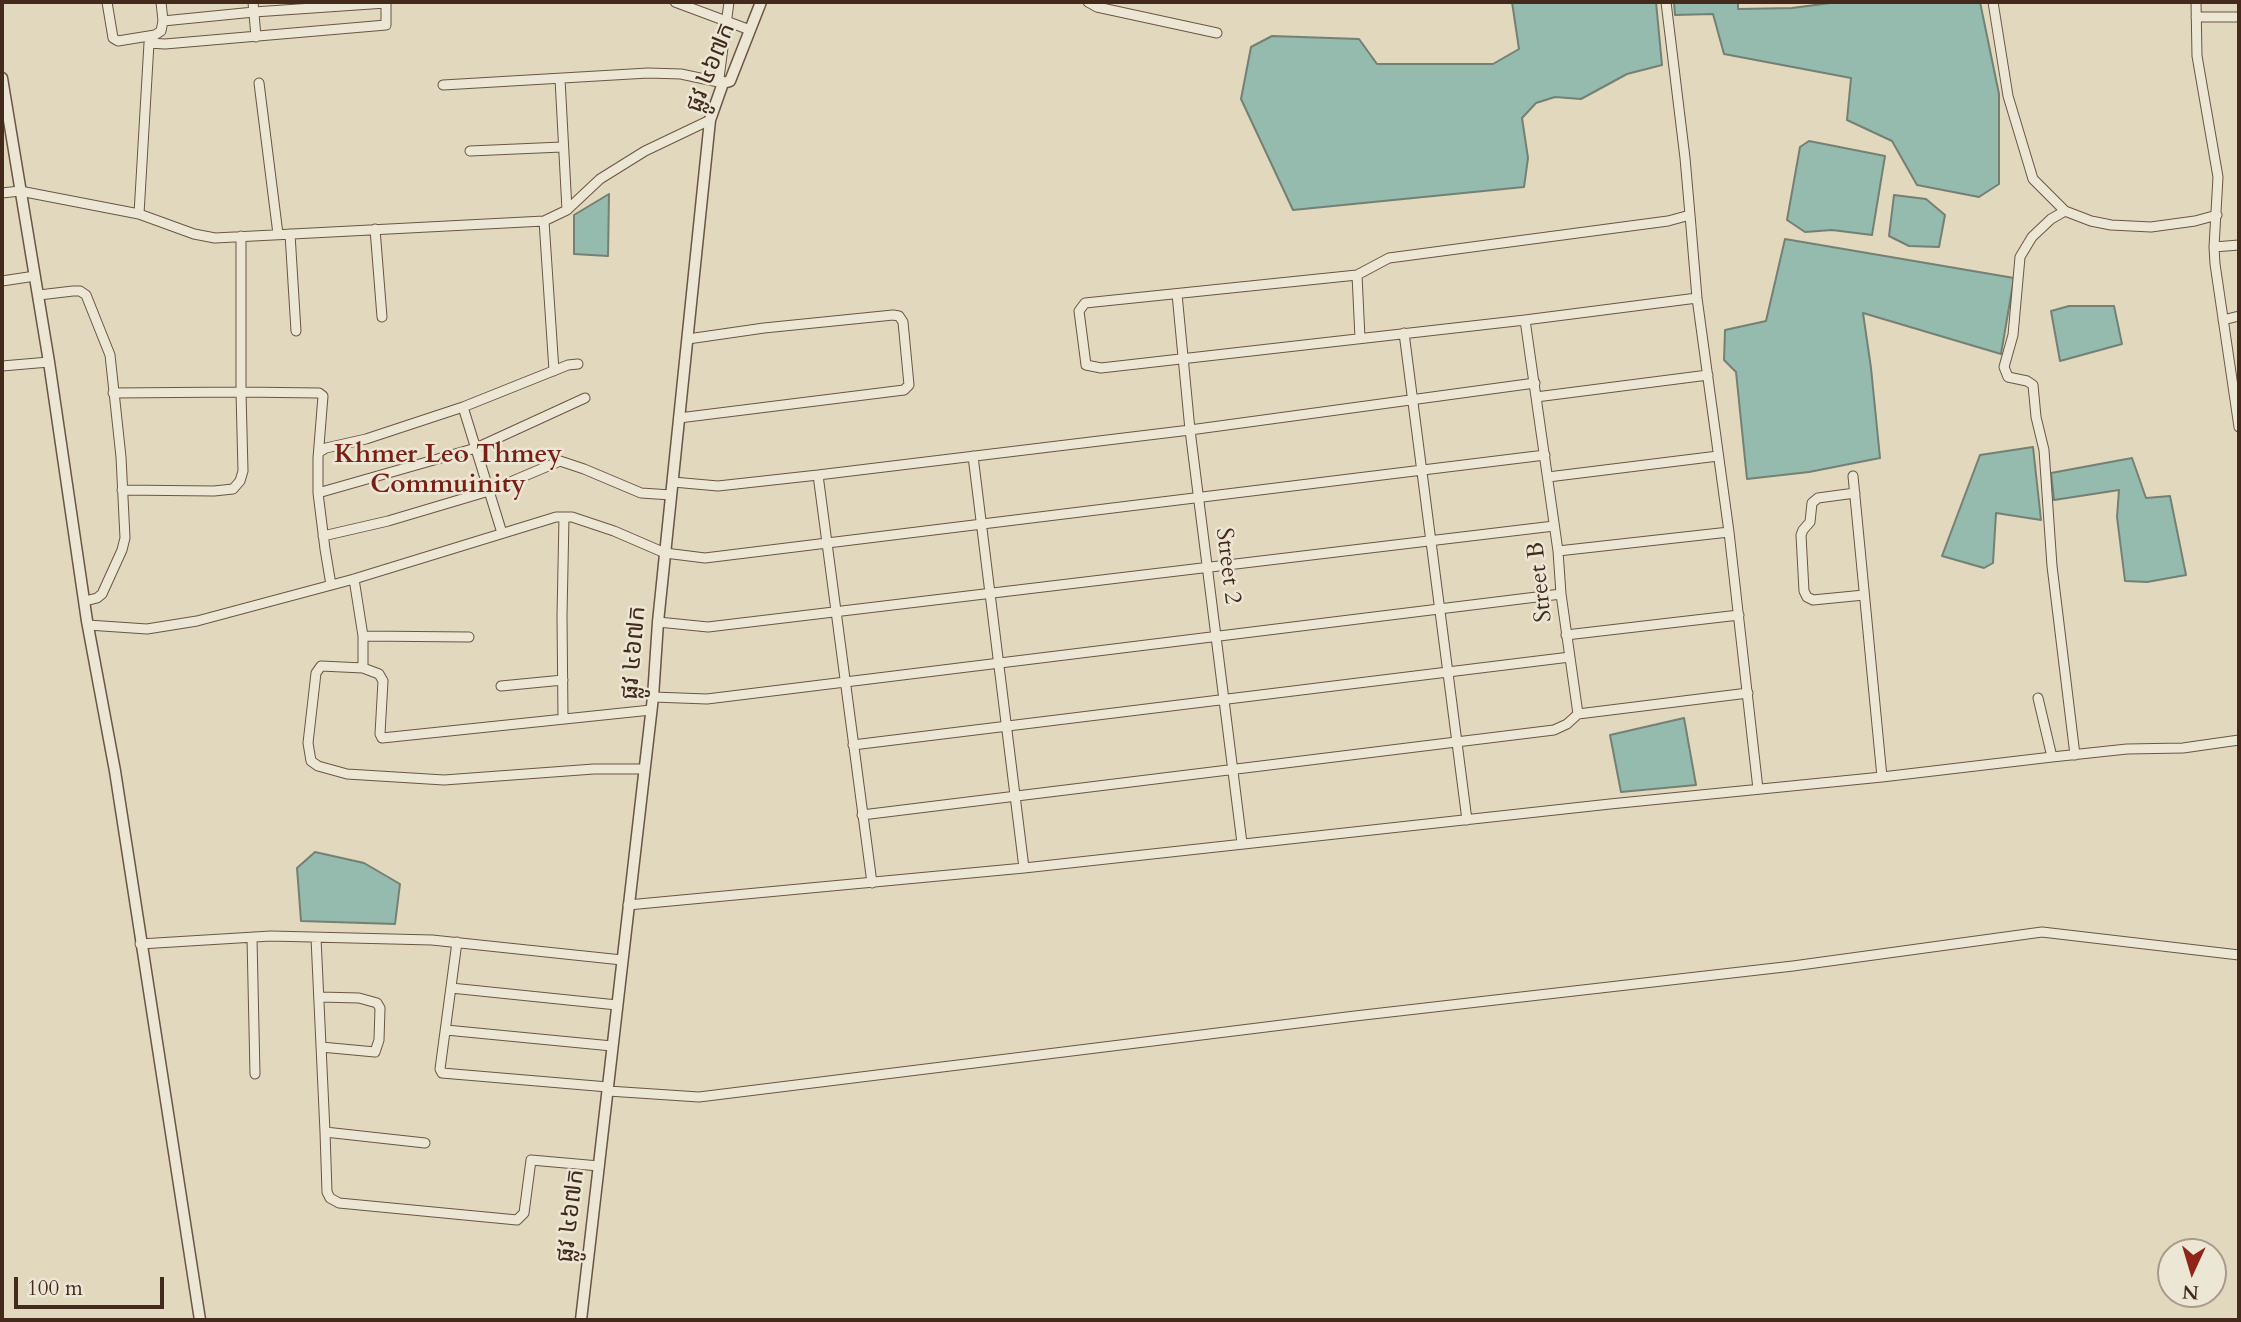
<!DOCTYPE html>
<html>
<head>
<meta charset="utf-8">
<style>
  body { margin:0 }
  #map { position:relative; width:2241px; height:1322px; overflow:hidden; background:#e1d8be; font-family:Cardo,serif }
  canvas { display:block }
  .frame { position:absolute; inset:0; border:4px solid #44291d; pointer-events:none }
  .north { position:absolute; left:2157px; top:1238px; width:70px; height:70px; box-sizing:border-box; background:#ece6d5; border:2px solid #a99a8b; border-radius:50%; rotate:184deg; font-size:19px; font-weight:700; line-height:28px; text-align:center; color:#44291d }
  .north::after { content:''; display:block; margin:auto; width:24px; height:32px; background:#8f2418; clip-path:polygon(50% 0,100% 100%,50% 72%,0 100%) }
  .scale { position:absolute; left:14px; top:1277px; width:150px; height:32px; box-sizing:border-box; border:4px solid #44291d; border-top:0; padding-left:9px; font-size:21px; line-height:24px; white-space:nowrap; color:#44291d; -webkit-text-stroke:5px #ece6d5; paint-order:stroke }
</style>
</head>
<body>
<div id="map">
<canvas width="2241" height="1322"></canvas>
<div class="frame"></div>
<div class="north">N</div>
<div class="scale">100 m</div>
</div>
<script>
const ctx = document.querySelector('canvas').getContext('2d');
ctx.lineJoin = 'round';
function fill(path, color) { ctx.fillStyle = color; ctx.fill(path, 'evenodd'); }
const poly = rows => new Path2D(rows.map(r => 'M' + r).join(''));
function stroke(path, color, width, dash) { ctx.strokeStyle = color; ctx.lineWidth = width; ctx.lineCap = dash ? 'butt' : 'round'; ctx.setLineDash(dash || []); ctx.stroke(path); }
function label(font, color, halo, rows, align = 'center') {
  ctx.font = font + ' Cardo,"Noto Sans Khmer",serif'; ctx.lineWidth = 5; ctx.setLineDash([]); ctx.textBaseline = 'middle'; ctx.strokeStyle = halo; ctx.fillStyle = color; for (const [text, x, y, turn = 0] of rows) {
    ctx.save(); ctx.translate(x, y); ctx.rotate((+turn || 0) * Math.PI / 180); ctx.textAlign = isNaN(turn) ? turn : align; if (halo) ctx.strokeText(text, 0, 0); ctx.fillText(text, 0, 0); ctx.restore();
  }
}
const water = poly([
  [1512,2,1656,2,1662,65,1627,74,1581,99,1555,97,1536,103,1522,118,1528,158,1524,187,1293,210,1241,99,1251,47,1272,36,1359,39,1377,64,1493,64,1519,49,1512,2],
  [1674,2,1738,2,1738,9,1792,8,1838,2,1980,2,1999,94,1999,184,1979,197,1917,185,1892,141,1847,120,1851,78,1724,54,1713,14,1675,15,1674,2],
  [1809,141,1885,156,1872,235,1832,230,1805,232,1787,220,1800,147,1809,141],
  [609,194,608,256,574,254,574,215,609,194],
  [1894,195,1926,199,1945,215,1939,247,1909,246,1889,236,1894,195],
  [1785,239,2014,278,2001,354,1863,313,1871,368,1880,458,1809,472,1747,479,1736,372,1724,360,1725,330,1766,321,1785,239],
  [2069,306,2114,306,2122,344,2060,361,2051,311,2069,306],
  [2033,447,2041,520,1996,513,1993,563,1984,568,1942,556,1980,455,2033,447],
  [2132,458,2146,498,2170,496,2186,575,2147,582,2125,581,2117,517,2119,490,2054,500,2051,473,2132,458],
  [1684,718,1696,785,1621,792,1610,735,1684,718],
  [315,852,364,863,400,884,395,924,301,921,297,868,315,852]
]);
const minor = poly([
  [107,2,113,38,118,41,155,35,161,31,163,21,161,2],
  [253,2,256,37],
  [675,2,750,30],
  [1088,2,1097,7,1217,33],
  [1666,2,1685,158,1690,215],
  [1993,2,2008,96,2033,179,2065,211],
  [2196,2,2197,56,2218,177,2214,247,2215,264,2239,427],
  [2196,17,2239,17],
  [163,21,254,12,386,3],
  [560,79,567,210],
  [259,83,278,234],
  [723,83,719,78,729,2],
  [443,85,648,73,681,74,723,83],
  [470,151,562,147],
  [2,193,20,191,139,214,194,234,215,238,544,221,567,210,600,179,645,151,710,120],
  [139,214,149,43,165,44,386,25,386,2],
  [544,221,554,371],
  [375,229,382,317],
  [290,234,296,331],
  [2214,247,2239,245],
  [1357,275,1360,338],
  [2,281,35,276],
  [1177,294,1190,430,1242,843],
  [39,295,73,291,80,291,86,295,110,355,121,457,125,538,122,550,102,594,97,598,85,601],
  [1697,298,1525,320,1101,368,1086,365,1079,311,1085,303,1357,275,1389,258,1668,221,1690,215,1697,298,1729,532,1758,789],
  [1525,320,1558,551,1561,594,1578,714],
  [2223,320,2239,316],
  [1404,333,1467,820],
  [2,366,49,362],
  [113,393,241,392,319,393,323,396,318,458,318,493,325,549,331,585],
  [1536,397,1708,375],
  [463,407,502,533],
  [679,418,904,390,909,385,903,322,899,316,893,315,764,328,688,339],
  [319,452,326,448,366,439,463,407,568,365,578,364],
  [973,456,1024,868],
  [818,475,872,883],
  [1853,476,1882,777],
  [1548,477,1718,456],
  [673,482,718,486,818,475,1190,430,1535,383],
  [122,490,214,491,233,489,240,481,243,471,241,392,241,236],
  [318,493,476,448,585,398],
  [1855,493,1818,498,1812,503,1810,522,1803,530,1801,535,1804,591,1807,597,1813,600,1864,595],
  [323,536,388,521,489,491,560,461,584,469,641,493,671,495],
  [1558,551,1729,532],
  [354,579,363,636,469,637],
  [658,622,708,627,1554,526],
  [88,625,147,629,197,621,354,579,556,517,572,517,614,531,665,553,705,558,1545,455],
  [1566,635,1739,615],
  [363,636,363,668],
  [501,686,563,680],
  [653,697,707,699,1561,594],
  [2038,698,2052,757],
  [1578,714,1748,693],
  [563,718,562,616,564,517],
  [853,745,1570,657],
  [2075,755,2052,566,2044,450,2036,417,2033,385,2027,381,2008,377,2004,367,2013,335,2020,257,2032,237,2051,219,2065,211,2091,221,2111,225,2151,227,2195,221,2217,215],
  [644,769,594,769,444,780,347,774,318,766,311,761,308,743,316,673,321,666,363,668,379,674,383,681,380,734,382,738,651,710],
  [862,815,1554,730,1567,724,1578,714],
  [628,905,1024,868,1610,804,1882,777,2052,757,2127,749,2183,748,2239,740],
  [252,938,255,1074],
  [316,938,325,1132],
  [457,942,440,1069,442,1073,608,1087],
  [140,944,271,936,432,940,622,960],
  [451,988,617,1005],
  [320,997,359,998,377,1003,380,1008,379,1040,375,1052,321,1047],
  [446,1030,612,1046],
  [608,1091,699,1097,1355,1016,1793,966,2042,932,2239,955],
  [425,1143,325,1132,327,1192,330,1198,339,1203,517,1220,524,1213,531,1160,599,1166]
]);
const tertiary = poly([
  [2,78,49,362,87,621,115,771,200,1320],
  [581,1320,653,697,658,622,710,120,723,83,730,81,761,2]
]);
const streetNames = [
  ["ផ្លូវ ៤៦៧ក",712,68,-68],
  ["Street 2",1227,566,83],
  ["Street B",1541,582,-96],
  ["ផ្លូវ ៤៦៧ក",635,653,-85],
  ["ផ្លូវ ៤៦៧ក",572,1216,-83]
];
const neighbourhoodNames = [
  ["Khmer Leo Thmey",448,456],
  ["Commuinity",448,486]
];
fill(water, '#95baae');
stroke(water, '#758074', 2);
stroke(minor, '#6b5545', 11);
stroke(tertiary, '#6b5545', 13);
stroke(minor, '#ece6d5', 9);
stroke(tertiary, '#ece6d5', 10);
label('24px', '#44291d', '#ece6d5', streetNames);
label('bold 26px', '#7a1f14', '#ece6d5', neighbourhoodNames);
</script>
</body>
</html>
